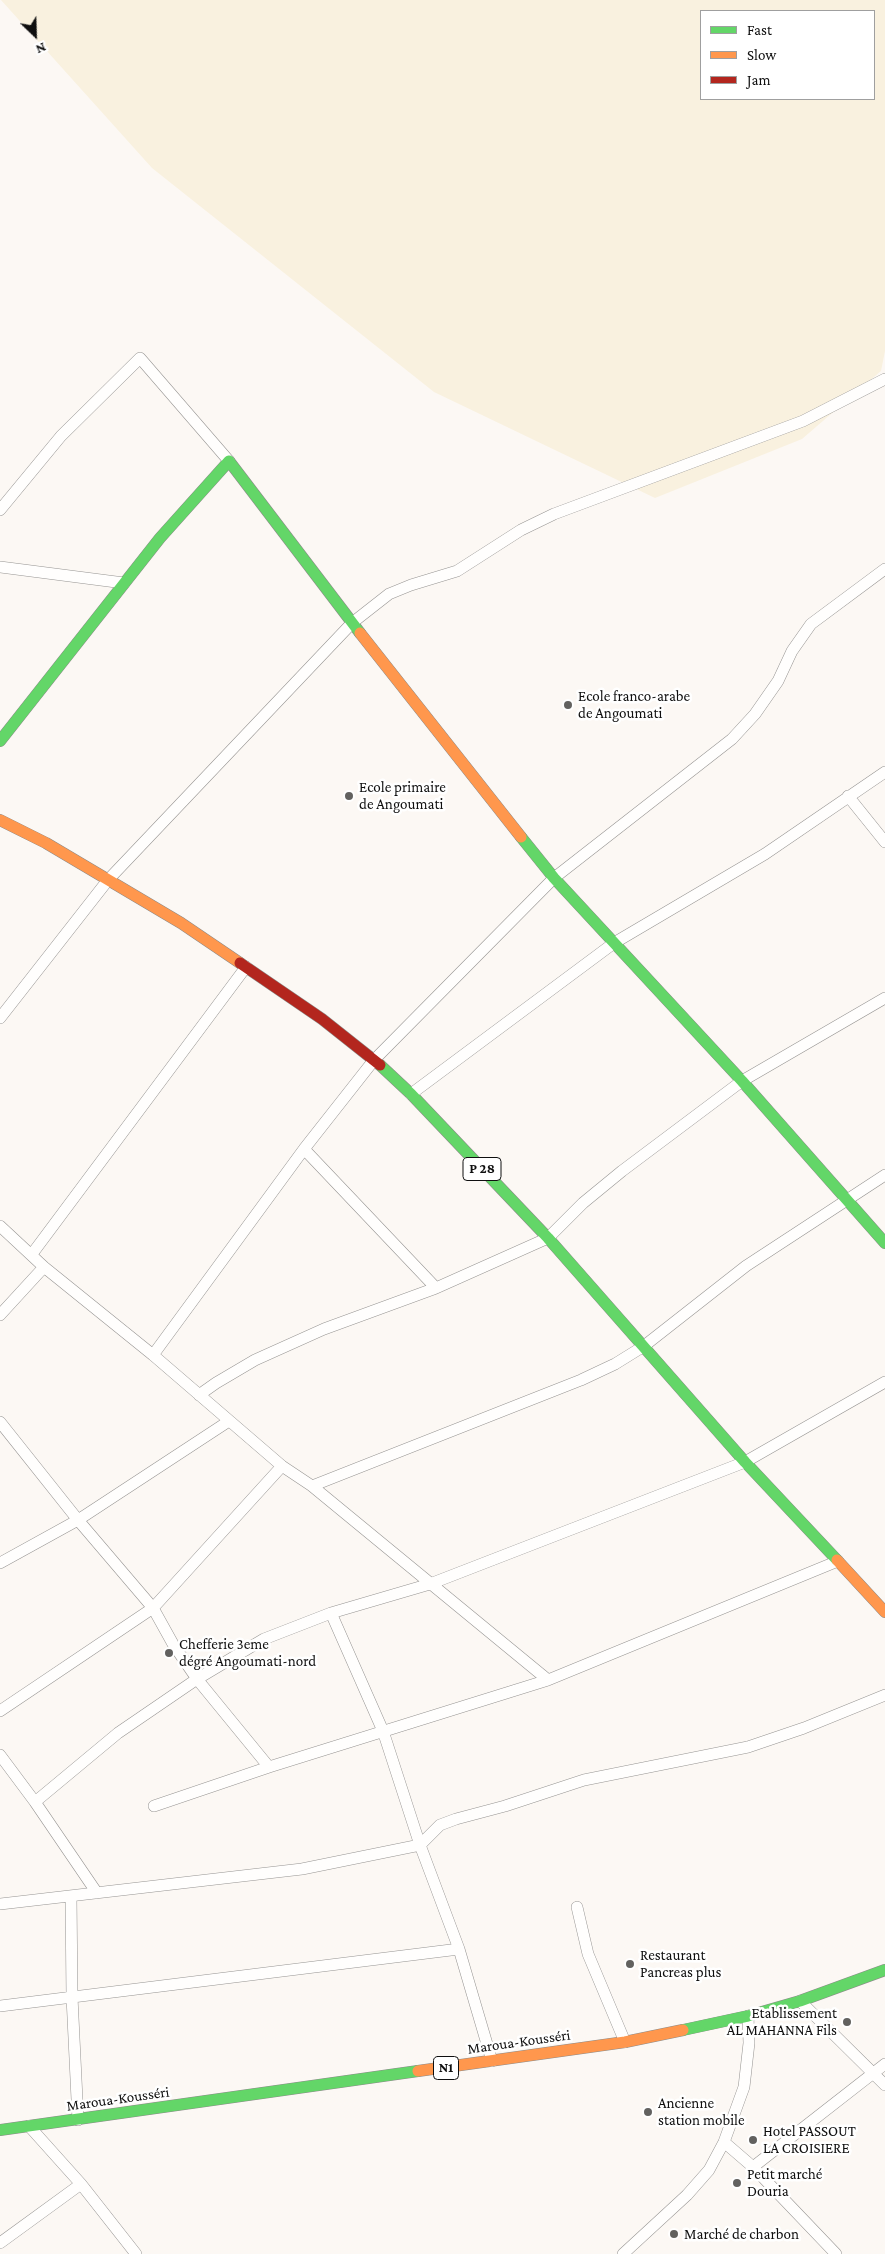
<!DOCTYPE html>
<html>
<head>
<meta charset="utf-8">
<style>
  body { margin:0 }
  #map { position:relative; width:885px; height:2254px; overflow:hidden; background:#fcf8f4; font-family:"Crimson Pro",serif }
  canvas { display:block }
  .legend { position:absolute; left:700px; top:10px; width:175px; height:90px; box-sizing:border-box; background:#fff; border:1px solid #9f9f9f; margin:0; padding:6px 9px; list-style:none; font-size:15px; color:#0f0f0f }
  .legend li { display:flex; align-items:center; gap:10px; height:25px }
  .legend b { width:25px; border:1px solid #9f9f9f }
  .north { position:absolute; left:10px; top:10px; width:50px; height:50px; -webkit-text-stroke:4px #fff; paint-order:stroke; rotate:156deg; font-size:14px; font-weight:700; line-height:20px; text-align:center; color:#0f0f0f }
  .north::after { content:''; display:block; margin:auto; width:18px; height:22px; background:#0f0f0f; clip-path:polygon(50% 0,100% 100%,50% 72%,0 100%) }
</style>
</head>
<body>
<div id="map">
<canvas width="885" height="2254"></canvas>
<ul class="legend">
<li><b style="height:6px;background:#63d668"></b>Fast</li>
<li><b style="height:6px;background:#ff974d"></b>Slow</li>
<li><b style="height:6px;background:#b3261e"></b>Jam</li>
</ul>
<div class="north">N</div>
</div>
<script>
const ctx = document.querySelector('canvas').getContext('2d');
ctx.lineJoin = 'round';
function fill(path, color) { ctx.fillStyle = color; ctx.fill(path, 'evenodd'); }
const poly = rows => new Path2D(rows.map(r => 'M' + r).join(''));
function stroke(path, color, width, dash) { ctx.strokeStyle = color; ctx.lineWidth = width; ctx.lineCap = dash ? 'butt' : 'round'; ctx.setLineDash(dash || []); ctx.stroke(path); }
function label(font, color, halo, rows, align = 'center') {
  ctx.font = font + ' "Crimson Pro",serif'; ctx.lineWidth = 5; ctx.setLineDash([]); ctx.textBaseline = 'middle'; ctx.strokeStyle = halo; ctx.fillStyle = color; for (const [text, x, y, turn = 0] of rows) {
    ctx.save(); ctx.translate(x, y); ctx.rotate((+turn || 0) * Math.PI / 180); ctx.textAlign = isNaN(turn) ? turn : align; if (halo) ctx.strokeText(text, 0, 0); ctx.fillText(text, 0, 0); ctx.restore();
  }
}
const farmland = poly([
  [1,0,885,0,885,351,881,371,802,439,655,498,434,392,152,168],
  [701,11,874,11,874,99,701,99]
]);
const street = poly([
  [0,510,61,436,140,358,229,461],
  [0,567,124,583],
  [848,796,885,842],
  [0,1018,108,880,352,623,389,594,411,585,457,571,521,530,554,514,803,421,885,379],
  [411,1094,614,943,765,854,885,772],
  [304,1149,436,1288],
  [0,1226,44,1267,153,1355,282,1466,312,1486,548,1680],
  [32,1254,246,967],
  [0,1315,44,1267],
  [153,1355,304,1149,374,1060,554,878,732,739,755,714,778,681,792,651,811,624,885,569],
  [199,1395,216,1383,255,1360,324,1329,436,1288,548,1238,583,1203,622,1171,742,1081,885,998],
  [0,1422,78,1520,153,1608,173,1644,197,1679,269,1767,548,1680,838,1561],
  [312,1486,581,1380,615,1364,644,1346,746,1266,885,1175],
  [0,1563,78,1520,229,1421],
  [331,1613,383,1731,420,1845,459,1949,492,2061],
  [0,1711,153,1608,282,1466],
  [0,1755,35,1802,118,1733,197,1679,264,1639,331,1613,430,1584,745,1462,885,1382],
  [35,1802,97,1893],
  [154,1806,269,1767],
  [71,1896,72,1997,78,2120],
  [0,1904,302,1869,420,1845,440,1825,456,1819,505,1806,584,1780,748,1747,804,1728,885,1695],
  [577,1907,588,1954,625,2042],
  [800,2001,885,2085],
  [0,2006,459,1949],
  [29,2126,81,2184,136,2254],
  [724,2142,753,2167,836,2254],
  [753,2167,885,2064],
  [0,2243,81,2184],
  [623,2254,687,2195,709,2170,724,2142,744,2087,749,2043,748,2016]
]);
const fast = poly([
  [0,741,160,538,229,461,360,633],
  [521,837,554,878,742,1081,885,1243],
  [380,1065,411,1094,548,1238,745,1462,837,1560],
  [683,2030,748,2016,800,2001,885,1970],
  [0,2130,418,2071]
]);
const slow = poly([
  [360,633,521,837],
  [0,820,46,843,181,923,240,963],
  [837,1560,885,1612],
  [418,2071,625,2042,683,2030]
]);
const jam = poly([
  [240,963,322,1019,380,1065]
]);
const markers = [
  [568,705,5,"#62615f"],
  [349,796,5,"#62615f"],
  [169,1653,5,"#62615f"],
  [630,1964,5,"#62615f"],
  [847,2022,5,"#62615f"],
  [648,2112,5,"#62615f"],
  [753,2140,5,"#62615f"],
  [737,2183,5,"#62615f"],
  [674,2234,5,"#62615f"]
];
const shields = [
  [482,1169,38],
  [446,2068,25]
];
const shieldNames = [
  ["P 28",482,1169],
  ["N1",446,2068]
];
const poiNames = [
  ["Ecole franco-arabe",578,696],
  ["de Angoumati",578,713],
  ["Ecole primaire",359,787],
  ["de Angoumati",359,804],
  ["Chefferie 3eme",179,1644],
  ["dégré Angoumati-nord",179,1661],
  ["Restaurant",640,1955],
  ["Pancreas plus",640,1972],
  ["Etablissement",837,2013,"right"],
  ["AL MAHANNA Fils",837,2030,"right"],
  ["Ancienne",658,2103],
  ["station mobile",658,2120],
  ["Hotel PASSOUT",763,2131],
  ["LA CROISIERE",763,2148],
  ["Petit marché",747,2174],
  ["Douria",747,2191],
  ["Marché de charbon",684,2234]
];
const streetNames = [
  ["Maroua-Kousséri",519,2042,-8],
  ["Maroua-Kousséri",118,2099,-8]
];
fill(farmland, '#f9f1df');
stroke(street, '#969492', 12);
stroke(fast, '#8c8b89', 12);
stroke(slow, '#8c8b89', 12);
stroke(jam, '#8c8b89', 12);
stroke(street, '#fffefd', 11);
stroke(fast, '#63d668', 11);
stroke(slow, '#ff974d', 11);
stroke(jam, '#b3261e', 11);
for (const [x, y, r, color] of markers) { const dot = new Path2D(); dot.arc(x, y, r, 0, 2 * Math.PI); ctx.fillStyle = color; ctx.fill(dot); stroke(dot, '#fff', 2); }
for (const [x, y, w] of shields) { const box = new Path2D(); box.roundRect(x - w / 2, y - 11.5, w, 23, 4); ctx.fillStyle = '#fff'; ctx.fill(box); stroke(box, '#0f0f0f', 1); }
label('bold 14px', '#0f0f0f', null, shieldNames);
label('15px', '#0f0f0f', '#fff', poiNames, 'left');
label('15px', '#0f0f0f', '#fff', streetNames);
</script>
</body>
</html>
